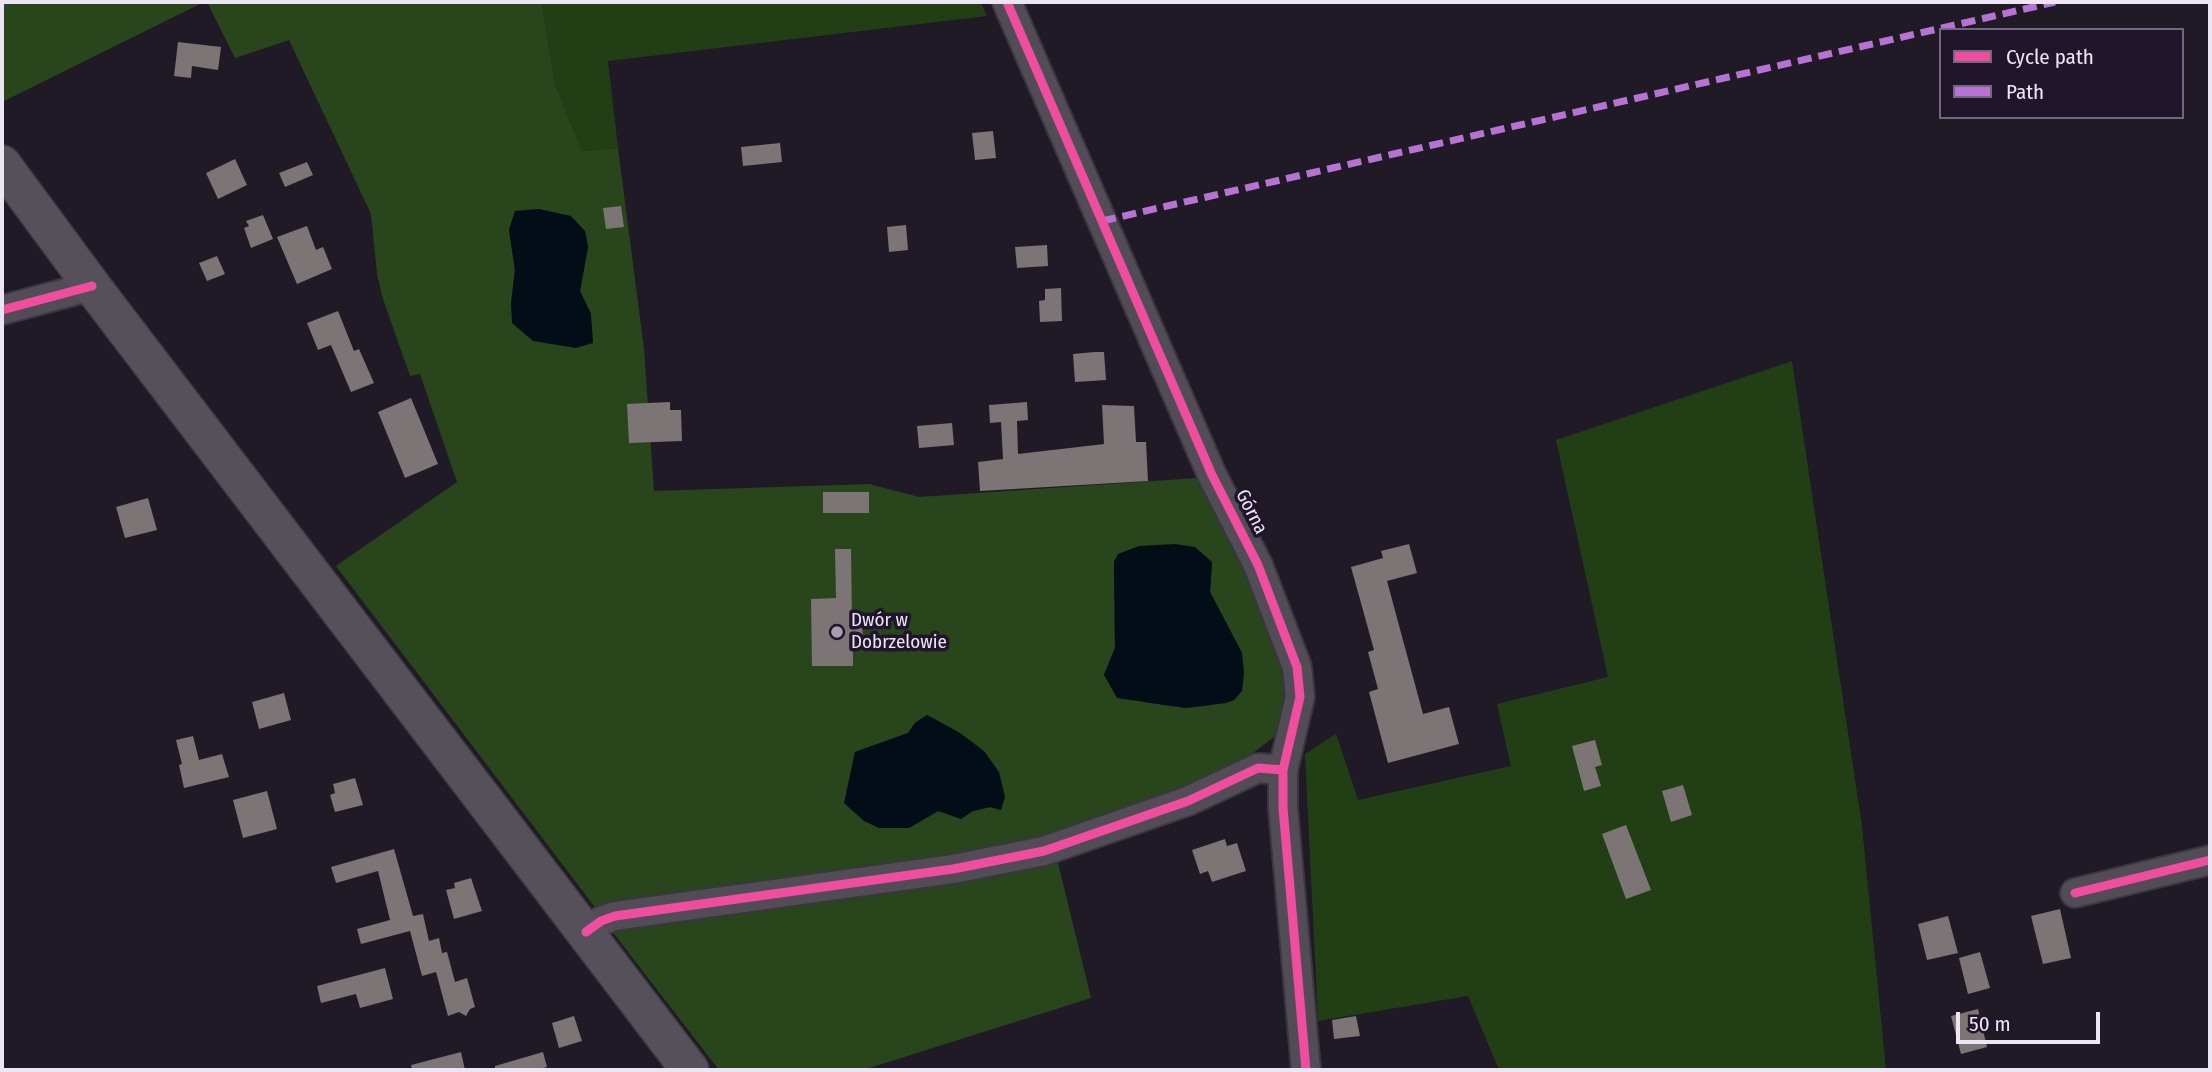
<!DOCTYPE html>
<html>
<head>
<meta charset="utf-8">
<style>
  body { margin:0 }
  #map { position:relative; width:2212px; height:1072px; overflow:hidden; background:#201a26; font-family:"Fira Sans Condensed",sans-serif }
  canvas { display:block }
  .frame { position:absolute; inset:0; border:4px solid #ece5f4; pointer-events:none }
  .legend { position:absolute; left:1939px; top:28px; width:245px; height:91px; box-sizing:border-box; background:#20152b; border:2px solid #72687b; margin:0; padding:9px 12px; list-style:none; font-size:21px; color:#ece5f4 }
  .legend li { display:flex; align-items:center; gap:14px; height:35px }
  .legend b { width:35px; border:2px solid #72687b }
  .scale { position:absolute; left:1956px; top:1012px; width:144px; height:32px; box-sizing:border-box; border:4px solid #ece5f4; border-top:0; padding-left:9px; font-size:21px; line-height:24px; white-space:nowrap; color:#ece5f4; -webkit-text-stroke:5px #20152b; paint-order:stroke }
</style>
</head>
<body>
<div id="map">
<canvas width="2212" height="1072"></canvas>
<div class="frame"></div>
<ul class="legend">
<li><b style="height:9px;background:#ef4d9e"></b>Cycle path</li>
<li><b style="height:9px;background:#b673d3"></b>Path</li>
</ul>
<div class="scale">50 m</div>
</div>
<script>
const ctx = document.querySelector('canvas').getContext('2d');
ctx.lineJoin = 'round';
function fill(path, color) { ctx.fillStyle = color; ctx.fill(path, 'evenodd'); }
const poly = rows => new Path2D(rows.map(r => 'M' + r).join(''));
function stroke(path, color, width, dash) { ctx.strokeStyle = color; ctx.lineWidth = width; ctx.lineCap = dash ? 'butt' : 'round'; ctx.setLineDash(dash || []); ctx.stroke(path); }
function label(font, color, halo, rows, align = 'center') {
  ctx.font = font + ' "Fira Sans Condensed",sans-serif'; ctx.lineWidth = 7; ctx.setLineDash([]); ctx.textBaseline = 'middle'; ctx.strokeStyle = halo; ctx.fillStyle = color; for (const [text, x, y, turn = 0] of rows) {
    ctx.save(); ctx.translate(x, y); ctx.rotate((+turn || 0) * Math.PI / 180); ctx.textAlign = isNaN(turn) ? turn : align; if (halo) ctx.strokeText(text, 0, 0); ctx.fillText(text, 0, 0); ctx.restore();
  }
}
const green = poly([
  [542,2,981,2,987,16,608,61,618,148,582,151,555,84],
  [1792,361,1862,826,1886,1070,1499,1070,1468,996,1318,1021,1305,754,1336,734,1358,800,1511,766,1497,704,1608,677,1556,440]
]);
const forest = poly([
  [2,2,204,2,2,102],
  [207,2,542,2,555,84,582,151,618,148,644,349,654,491,869,484,919,497,1197,478,1257,597,1278,649,1286,702,1278,734,1249,756,1183,795,1047,843,597,910,336,566,457,482,420,374,410,376,383,299,377,274,371,214,289,40,235,58],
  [509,230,585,231,588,247,580,291,591,314,511,304,515,270],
  [1118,554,1212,562,1210,592,1242,653,1211,705,1186,708,1144,702,1104,675,1115,648,1114,562],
  [927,715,960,733,1001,810,990,807,973,811,938,811,909,828,879,828,845,803,855,752,908,733,915,723],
  [1057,859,1091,998,863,1070,719,1070,611,930]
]);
const water = poly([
  [539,209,571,216,585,231,588,247,580,291,591,314,593,343,576,348,533,341,512,323,511,304,515,270,509,230,515,211],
  [1175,544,1195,547,1212,562,1210,592,1242,653,1244,673,1242,691,1234,700,1226,703,1186,708,1117,698,1104,675,1115,648,1114,562,1118,554,1139,546],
  [927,715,960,733,984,751,999,772,1005,797,1001,810,990,807,973,811,961,819,938,811,909,828,879,828,864,821,844,803,855,752,908,733,915,723]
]);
const building = poly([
  [178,42,221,47,218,70,192,66,191,78,174,76],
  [993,131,996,158,975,160,972,133],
  [780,143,782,162,743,166,741,147],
  [235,159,247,185,218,199,206,173],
  [307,162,313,175,285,187,279,173],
  [621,206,624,227,606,229,603,208],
  [263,215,273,239,251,248,244,228,249,226,246,221],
  [906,225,908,250,889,252,887,227],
  [307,226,316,250,323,247,332,269,297,284,277,237],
  [1047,245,1048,266,1017,268,1015,247],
  [217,256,225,274,207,281,199,263],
  [1061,288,1062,321,1040,322,1039,301,1045,300,1045,289],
  [338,311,354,351,359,349,374,383,351,392,331,345,318,350,307,323],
  [1095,352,1104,352,1106,380,1075,382,1073,354],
  [411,398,438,464,405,478,378,412],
  [670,402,670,410,681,410,682,441,629,443,627,404],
  [1027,402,1028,420,1017,421,1018,454,1104,444,1102,405,1134,406,1136,442,1146,442,1148,481,980,491,978,462,1003,459,1001,422,990,423,989,405],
  [952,423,954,445,919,448,917,426],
  [823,492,869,492,869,513,823,513],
  [148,498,157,530,125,538,116,507],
  [1409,544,1417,573,1387,581,1423,714,1449,707,1459,744,1388,763,1369,692,1378,689,1368,652,1374,650,1351,567,1383,558,1381,551],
  [835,549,851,549,852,623,862,623,863,640,853,640,853,666,812,666,811,599,836,598],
  [284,693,291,720,259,729,252,702],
  [193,736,199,760,222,754,229,777,184,788,179,765,182,764,176,740],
  [1595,740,1602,765,1595,767,1601,786,1584,791,1572,746],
  [355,778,363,805,335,812,330,795,335,793,333,784],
  [1683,785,1692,815,1671,822,1662,791],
  [267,791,277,829,243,838,233,800],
  [1626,825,1651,890,1626,899,1602,834],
  [1225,839,1227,846,1237,843,1246,871,1212,882,1208,871,1200,874,1192,850],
  [394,849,413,916,423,914,429,941,439,938,442,953,447,952,455,982,467,978,475,1007,470,1009,466,1016,459,1012,448,1016,436,972,422,976,410,931,361,944,357,929,390,920,378,871,336,883,331,867],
  [471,878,482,911,454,919,446,890,455,888,454,883],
  [2060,909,2071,958,2043,964,2031,916],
  [1948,916,1958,953,1927,960,1918,924],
  [1980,952,1990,988,1968,994,1959,958],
  [385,968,393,999,360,1008,356,994,321,1003,317,986],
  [1978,1009,1987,1047,1961,1054,1951,1016],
  [574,1016,582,1041,559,1048,552,1023],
  [1356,1016,1360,1036,1334,1039,1332,1020],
  [461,1052,465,1070,412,1070,411,1065],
  [543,1052,547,1067,536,1070,495,1070,495,1066]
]);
const minor = poly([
  [1007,2,1212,475,1258,565,1297,667,1300,697,1283,770,1283,808,1306,1070],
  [2,310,92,286],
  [2075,893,2210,860],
  [586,932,601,921,615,916,953,869,1044,851,1188,801,1258,768,1283,770]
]);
const major = poly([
  [2,164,92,286,690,1070]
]);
const quiet = poly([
  [1102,221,2055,2]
]);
const cycleway = poly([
  [1007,2,1212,475,1258,565,1297,667,1300,697,1283,770,1283,808,1306,1070],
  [2,310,92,286],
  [2075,893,2210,860],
  [586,932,601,921,615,916,953,869,1044,851,1188,801,1258,768,1283,770]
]);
const markers = [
  [837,632,7,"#a59eac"]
];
const streetNames = [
  ["Górna",1251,512,63]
];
const poiNames = [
  ["Dwór w",851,621],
  ["Dobrzelowie",851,643]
];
fill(green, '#223e15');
fill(forest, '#29451c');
fill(water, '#030d17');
fill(building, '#7c7475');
stroke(minor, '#3b3640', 32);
stroke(major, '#3b3640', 40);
stroke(minor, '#514c56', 28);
stroke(major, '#56505b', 37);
stroke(quiet, '#b673d3', 7, [14, 7]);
stroke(cycleway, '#ef4d9e', 9);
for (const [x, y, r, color] of markers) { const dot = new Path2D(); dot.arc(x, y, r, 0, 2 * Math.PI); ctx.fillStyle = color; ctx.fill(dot); stroke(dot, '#20152b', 2.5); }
label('19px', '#ece5f4', '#20152b', streetNames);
label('19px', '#ece5f4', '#20152b', poiNames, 'left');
</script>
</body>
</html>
